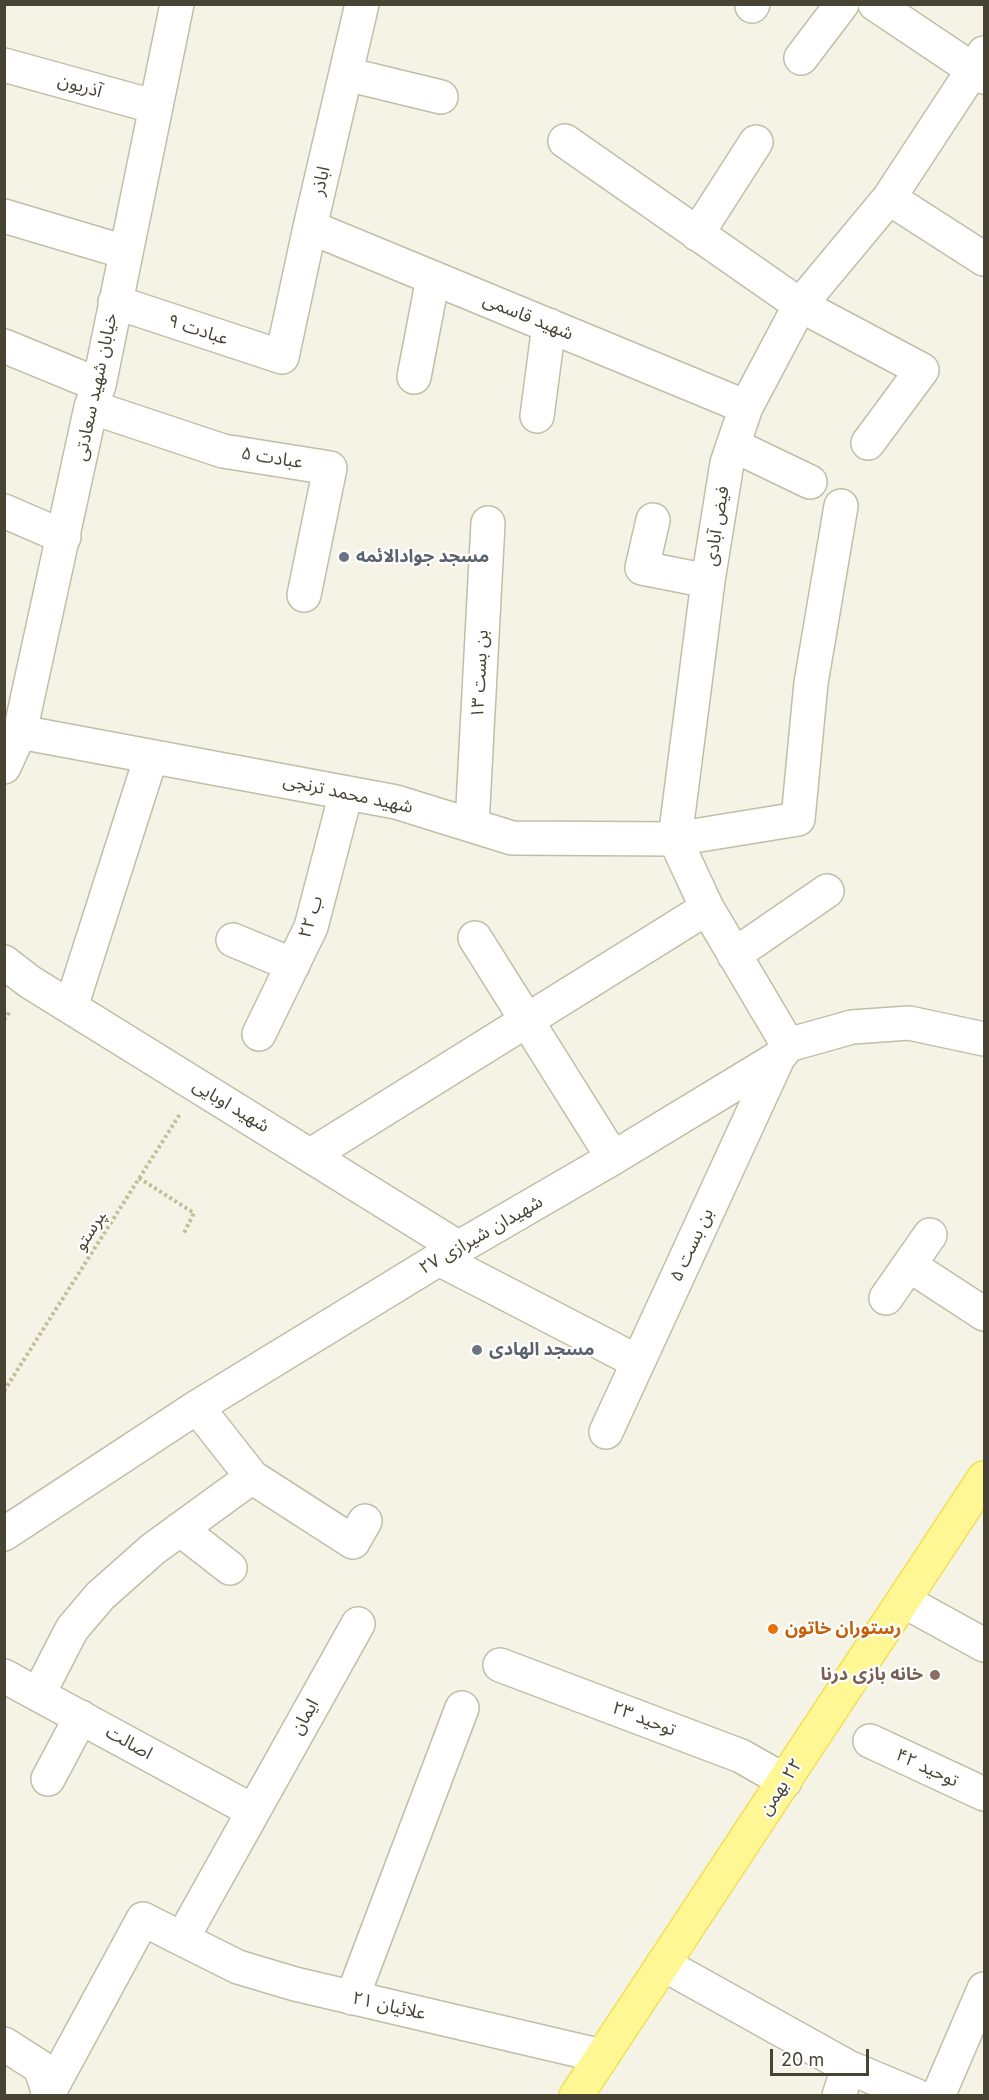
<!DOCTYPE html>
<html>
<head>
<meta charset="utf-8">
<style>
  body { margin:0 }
  #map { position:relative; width:989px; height:2100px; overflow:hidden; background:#f5f3e6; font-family:Inter,sans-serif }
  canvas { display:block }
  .frame { position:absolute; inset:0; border:6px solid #484434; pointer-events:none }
  .scale { position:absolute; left:770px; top:2049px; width:99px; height:27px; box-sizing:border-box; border:3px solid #484434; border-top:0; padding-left:8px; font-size:18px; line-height:21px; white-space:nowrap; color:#484434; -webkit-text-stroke:4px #fff; paint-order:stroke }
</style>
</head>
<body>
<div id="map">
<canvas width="989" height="2100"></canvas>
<div class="frame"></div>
<div class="scale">20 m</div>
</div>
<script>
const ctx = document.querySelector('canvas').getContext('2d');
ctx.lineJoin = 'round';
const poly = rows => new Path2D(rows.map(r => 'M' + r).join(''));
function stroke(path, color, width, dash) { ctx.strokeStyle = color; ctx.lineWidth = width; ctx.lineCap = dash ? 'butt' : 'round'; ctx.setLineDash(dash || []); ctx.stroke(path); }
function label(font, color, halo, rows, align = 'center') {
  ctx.font = font + ' Inter,"Noto Sans Arabic",sans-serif'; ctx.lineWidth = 4.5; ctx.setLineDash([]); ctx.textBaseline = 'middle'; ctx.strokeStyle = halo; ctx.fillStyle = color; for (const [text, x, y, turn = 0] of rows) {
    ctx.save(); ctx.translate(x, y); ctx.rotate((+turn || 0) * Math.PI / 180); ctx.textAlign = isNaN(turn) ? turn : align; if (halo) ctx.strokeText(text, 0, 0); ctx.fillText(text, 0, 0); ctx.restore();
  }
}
const path = poly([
  [4,1020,11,1010],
  [139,1178,194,1213,184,1233],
  [4,1391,180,1114]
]);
const minor = poly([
  [875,4,984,77],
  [752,6,753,4],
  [801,58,842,4],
  [4,65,156,107],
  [346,74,441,97],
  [565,141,800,305,922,370,868,443],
  [889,198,984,259],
  [4,216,125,252],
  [310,227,746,407],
  [697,234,756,142],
  [115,302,282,357,310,227,362,4],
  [4,346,99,385],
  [414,377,433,278],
  [91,407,223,451,330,468,304,595],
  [537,416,549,325],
  [733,445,810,482],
  [4,511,64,537],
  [653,520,642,568,708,581],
  [20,732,396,802,512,838,675,839,798,819,811,683,841,506],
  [4,767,20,732,91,407,99,385,177,4],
  [472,825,488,523],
  [475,938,613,1158],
  [233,940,293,965],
  [734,955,827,891],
  [4,962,30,982,459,1248],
  [71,1007,151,757],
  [259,1034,311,927,346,793],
  [788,1045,707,908,675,839,708,581,727,463,746,407,800,305,889,198,984,53],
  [311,1155,707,908],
  [439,1259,638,1362],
  [909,1265,984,1314],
  [886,1298,930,1235],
  [606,1432,778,1058],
  [252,1477,353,1542,365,1521],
  [180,1529,230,1568],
  [4,1534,197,1407,439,1259,613,1158,778,1058,788,1045,852,1027,909,1023,984,1039],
  [904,1601,984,1645],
  [500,1665,741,1756,785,1781],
  [4,1676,253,1811],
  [39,1693,72,1629,100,1596,153,1549,252,1477,197,1407],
  [870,1741,984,1794],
  [48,1779,81,1717],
  [182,1939,238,1967,295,1984,602,2056],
  [663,1964,848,2067,917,2096],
  [352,1998,462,1708],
  [4,2044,40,2067,50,2096],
  [47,2096,143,1919,182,1939,358,1624],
  [839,2096,848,2067],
  [938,2096,984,1989]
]);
const major = poly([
  [576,2096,984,1478]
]);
const markers = [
  [344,557,6,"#6b7280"],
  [477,1350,6,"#6b7280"],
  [773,1629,6,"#e8710a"],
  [935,1675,6,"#8d6e63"]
];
const streetNames = [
  ["آذریون",80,86,16],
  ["اباذر",321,181,-77],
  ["شهید قاسمی",528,317,22],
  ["عبادت ۹",198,330,18],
  ["خیابان شهید سعادتی",96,387,-78],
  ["عبادت ۵",272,458,9],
  ["فیض آبادی",717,526,-81],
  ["بن بست ۱۳",480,674,-87],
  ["شهید محمد ترنجی",348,794,12],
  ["ب ۲۲",311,917,-72],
  ["شهید اوبایی",231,1106,31],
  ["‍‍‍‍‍پرستو",90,1231,-58],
  ["شهیدان شیرازی ۲۷",481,1235,-30],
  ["بن بست ۵",692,1245,-65],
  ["ایمان",305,1717,-61],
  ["توحید ۲۳",644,1719,21],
  ["اصالت",129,1743,29],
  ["توحید ۴۲",927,1768,25],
  ["٢٢ بهمن",781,1787,-57],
  ["علائیان ۲۱",389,2006,13]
];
const worshipNames = [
  ["مسجد جوادالائمه",356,557],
  ["مسجد الهادی",489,1350]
];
const foodNames = [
  ["رستوران خاتون",785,1629]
];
const educationNames = [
  ["خانه بازی درنا",923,1675]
];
stroke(minor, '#c1bea7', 36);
stroke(major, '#f0e159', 36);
stroke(path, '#c4be97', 4, [3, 3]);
stroke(minor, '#fff', 33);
stroke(major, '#fff694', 33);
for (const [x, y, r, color] of markers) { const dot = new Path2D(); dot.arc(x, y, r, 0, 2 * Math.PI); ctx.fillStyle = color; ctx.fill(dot); stroke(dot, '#fff', 2); }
label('18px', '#484434', '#fff', streetNames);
label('bold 18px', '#5b616d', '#fff', worshipNames, 'left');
label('bold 18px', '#c56008', '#fff', foodNames, 'left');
label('bold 18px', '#785e54', '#fff', educationNames, 'right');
</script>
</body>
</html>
